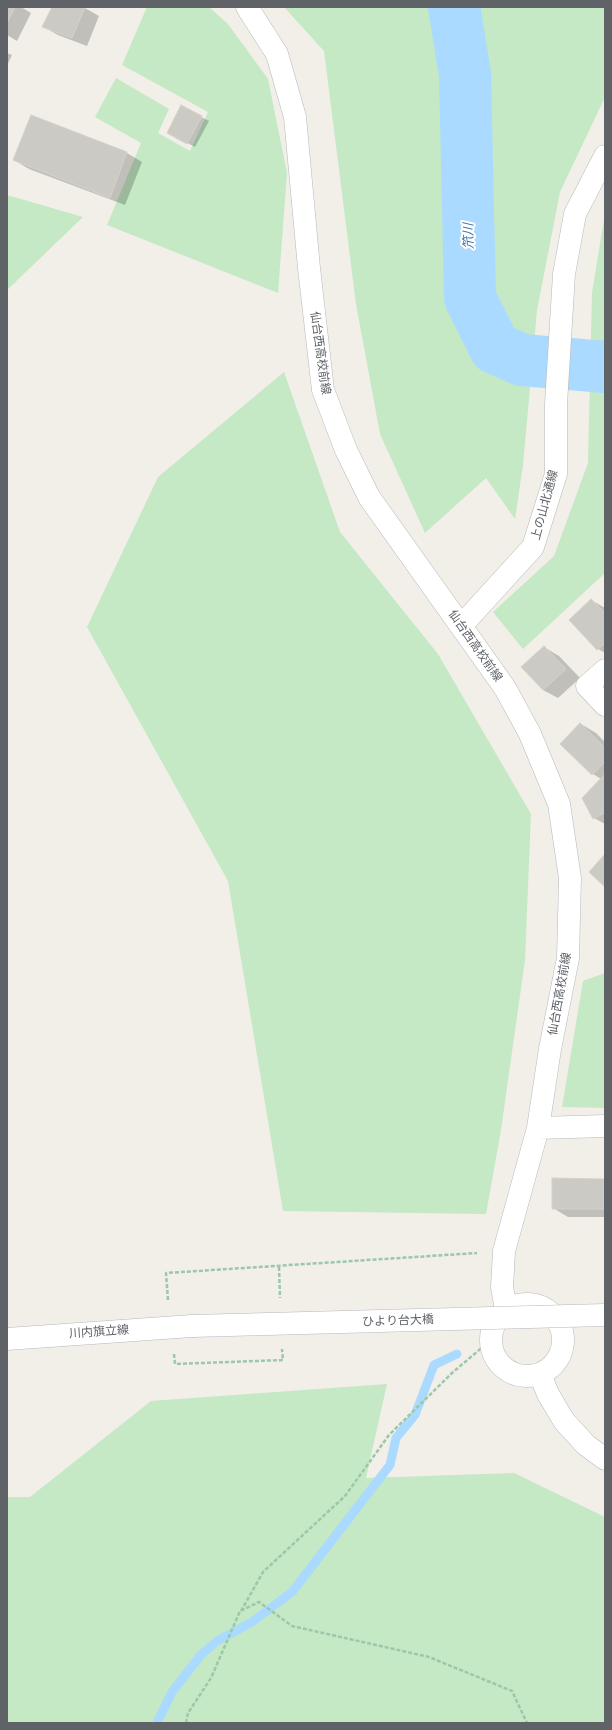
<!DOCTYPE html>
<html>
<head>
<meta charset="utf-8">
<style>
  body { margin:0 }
  #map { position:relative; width:612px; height:1730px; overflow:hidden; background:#f1efe8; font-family:"PT Sans",sans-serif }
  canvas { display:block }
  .frame { position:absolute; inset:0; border:8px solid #5f6368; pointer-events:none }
</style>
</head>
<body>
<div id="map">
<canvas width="612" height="1730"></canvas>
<div class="frame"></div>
</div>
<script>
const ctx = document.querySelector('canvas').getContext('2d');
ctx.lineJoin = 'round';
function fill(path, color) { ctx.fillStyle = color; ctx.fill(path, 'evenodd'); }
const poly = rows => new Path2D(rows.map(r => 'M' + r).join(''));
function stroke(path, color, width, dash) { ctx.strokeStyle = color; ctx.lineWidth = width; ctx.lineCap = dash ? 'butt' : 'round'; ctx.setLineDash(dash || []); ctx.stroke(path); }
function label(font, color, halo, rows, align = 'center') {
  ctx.font = font + ' "PT Sans","Noto Sans JP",sans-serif'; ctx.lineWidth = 4; ctx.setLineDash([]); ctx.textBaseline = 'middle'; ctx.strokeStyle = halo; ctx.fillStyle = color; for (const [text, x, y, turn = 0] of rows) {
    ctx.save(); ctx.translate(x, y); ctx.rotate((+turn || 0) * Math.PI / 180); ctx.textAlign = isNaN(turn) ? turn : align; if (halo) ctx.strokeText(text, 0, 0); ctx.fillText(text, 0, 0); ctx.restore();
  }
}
const green = poly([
  [147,7,209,7,228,24,268,79,287,173,278,293,107,225,141,143,95,117,116,78,169,109,158,133,190,151,208,112,122,65],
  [284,7,605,7,605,97,560,192,537,310,523,465,515,519,486,478,425,533,380,434,356,304,324,51],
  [7,195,83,217,7,290],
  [605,213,605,573,523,649,493,612,554,556,588,463,592,293],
  [284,372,340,532,438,654,531,814,525,960,501,1130,486,1214,283,1211,228,881,87,627,158,477],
  [605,973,605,1108,562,1107,583,981],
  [387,1384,366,1478,514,1473,605,1517,605,1723,7,1723,7,1497,30,1497,151,1401]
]);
const shadow = poly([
  [7,7,21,7,31,13,17,41,7,35],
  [53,7,83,7,99,16,87,46,58,35,44,27],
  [7,53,12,55,7,66],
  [31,116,127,153,142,162,125,205,29,169,14,160],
  [201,117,209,121,195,147,176,137],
  [591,600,605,608,605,653,598,649,570,620],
  [544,647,559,656,580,678,558,698,543,690,522,667],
  [581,724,596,733,605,742,605,824,594,818,601,779,593,774],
  [553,1179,605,1180,605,1217,568,1217,553,1208]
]);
const stream = poly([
  [157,1723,172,1692,200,1656,217,1641,252,1622,292,1592,390,1465,396,1438,415,1415,434,1365,457,1354]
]);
const river = poly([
  [454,7,465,74,470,298,495,348,522,360,605,367]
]);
const building = poly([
  [7,7,15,7,7,23,7,7],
  [52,7,85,7,72,38,42,27,52,7],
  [181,105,202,116,187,144,167,133,181,105],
  [31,115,127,152,110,198,13,160,31,115],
  [591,599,605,613,605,643,597,650,569,620,591,599],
  [544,646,566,669,543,690,521,667,544,646],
  [580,723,605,748,605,762,592,775,560,744,580,723],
  [605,774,605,814,604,813,593,819,582,798,605,774],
  [605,854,605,887,589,872,605,854],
  [552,1178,604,1179,604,1209,552,1209,552,1178]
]);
const path = poly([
  [279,1267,280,1298],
  [168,1300,166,1273,477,1253],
  [174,1354,175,1364,283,1360,282,1349],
  [241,1611,263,1572,345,1496,389,1435,452,1373,485,1345],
  [186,1723,188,1713,211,1678,240,1611,259,1602,292,1626,429,1657,512,1691,527,1723]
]);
const minor = poly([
  [247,7,277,54,295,117,309,268,323,390,346,450,369,497,505,688,530,734,559,804,570,878,568,958,550,1049,538,1128,504,1251,502,1287,506,1310],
  [461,626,533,547,556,474,556,404,564,274,575,214,605,156],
  [605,670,587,686,605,705],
  [538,1128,605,1126],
  '491 1340a36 36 0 1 1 72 0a36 36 0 1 1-72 0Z',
  [7,1339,192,1326],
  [540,1374,548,1394,564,1421,586,1445,605,1459]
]);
const minorBridge = poly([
  [192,1326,605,1315]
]);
const streetNames = [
  ["仙台西高校前線",320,353,82],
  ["上の山北通線",545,505,-75],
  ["仙台西高校前線",475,646,55],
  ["仙台西高校前線",560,994,-80],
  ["ひより台大橋",398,1321,-2],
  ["川内旗立線",99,1332,-4]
];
const waterNames = [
  ["笊川",469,236,-91]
];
fill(green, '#c5e8c5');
fill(shadow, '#0003');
stroke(stream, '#aadaff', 9);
stroke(river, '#aadaff', 52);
fill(building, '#cccac5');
stroke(building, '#d6d1c6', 1);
stroke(minor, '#b5b8bc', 23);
stroke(path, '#9cc7a9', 2.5, [4, 2]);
stroke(minor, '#fff', 22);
stroke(minorBridge, '#b5b8bc', 23, []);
stroke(minorBridge, '#fff', 22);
label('12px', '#5f6368', '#fff', streetNames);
label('italic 13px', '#4174aa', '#fff', waterNames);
</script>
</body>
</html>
